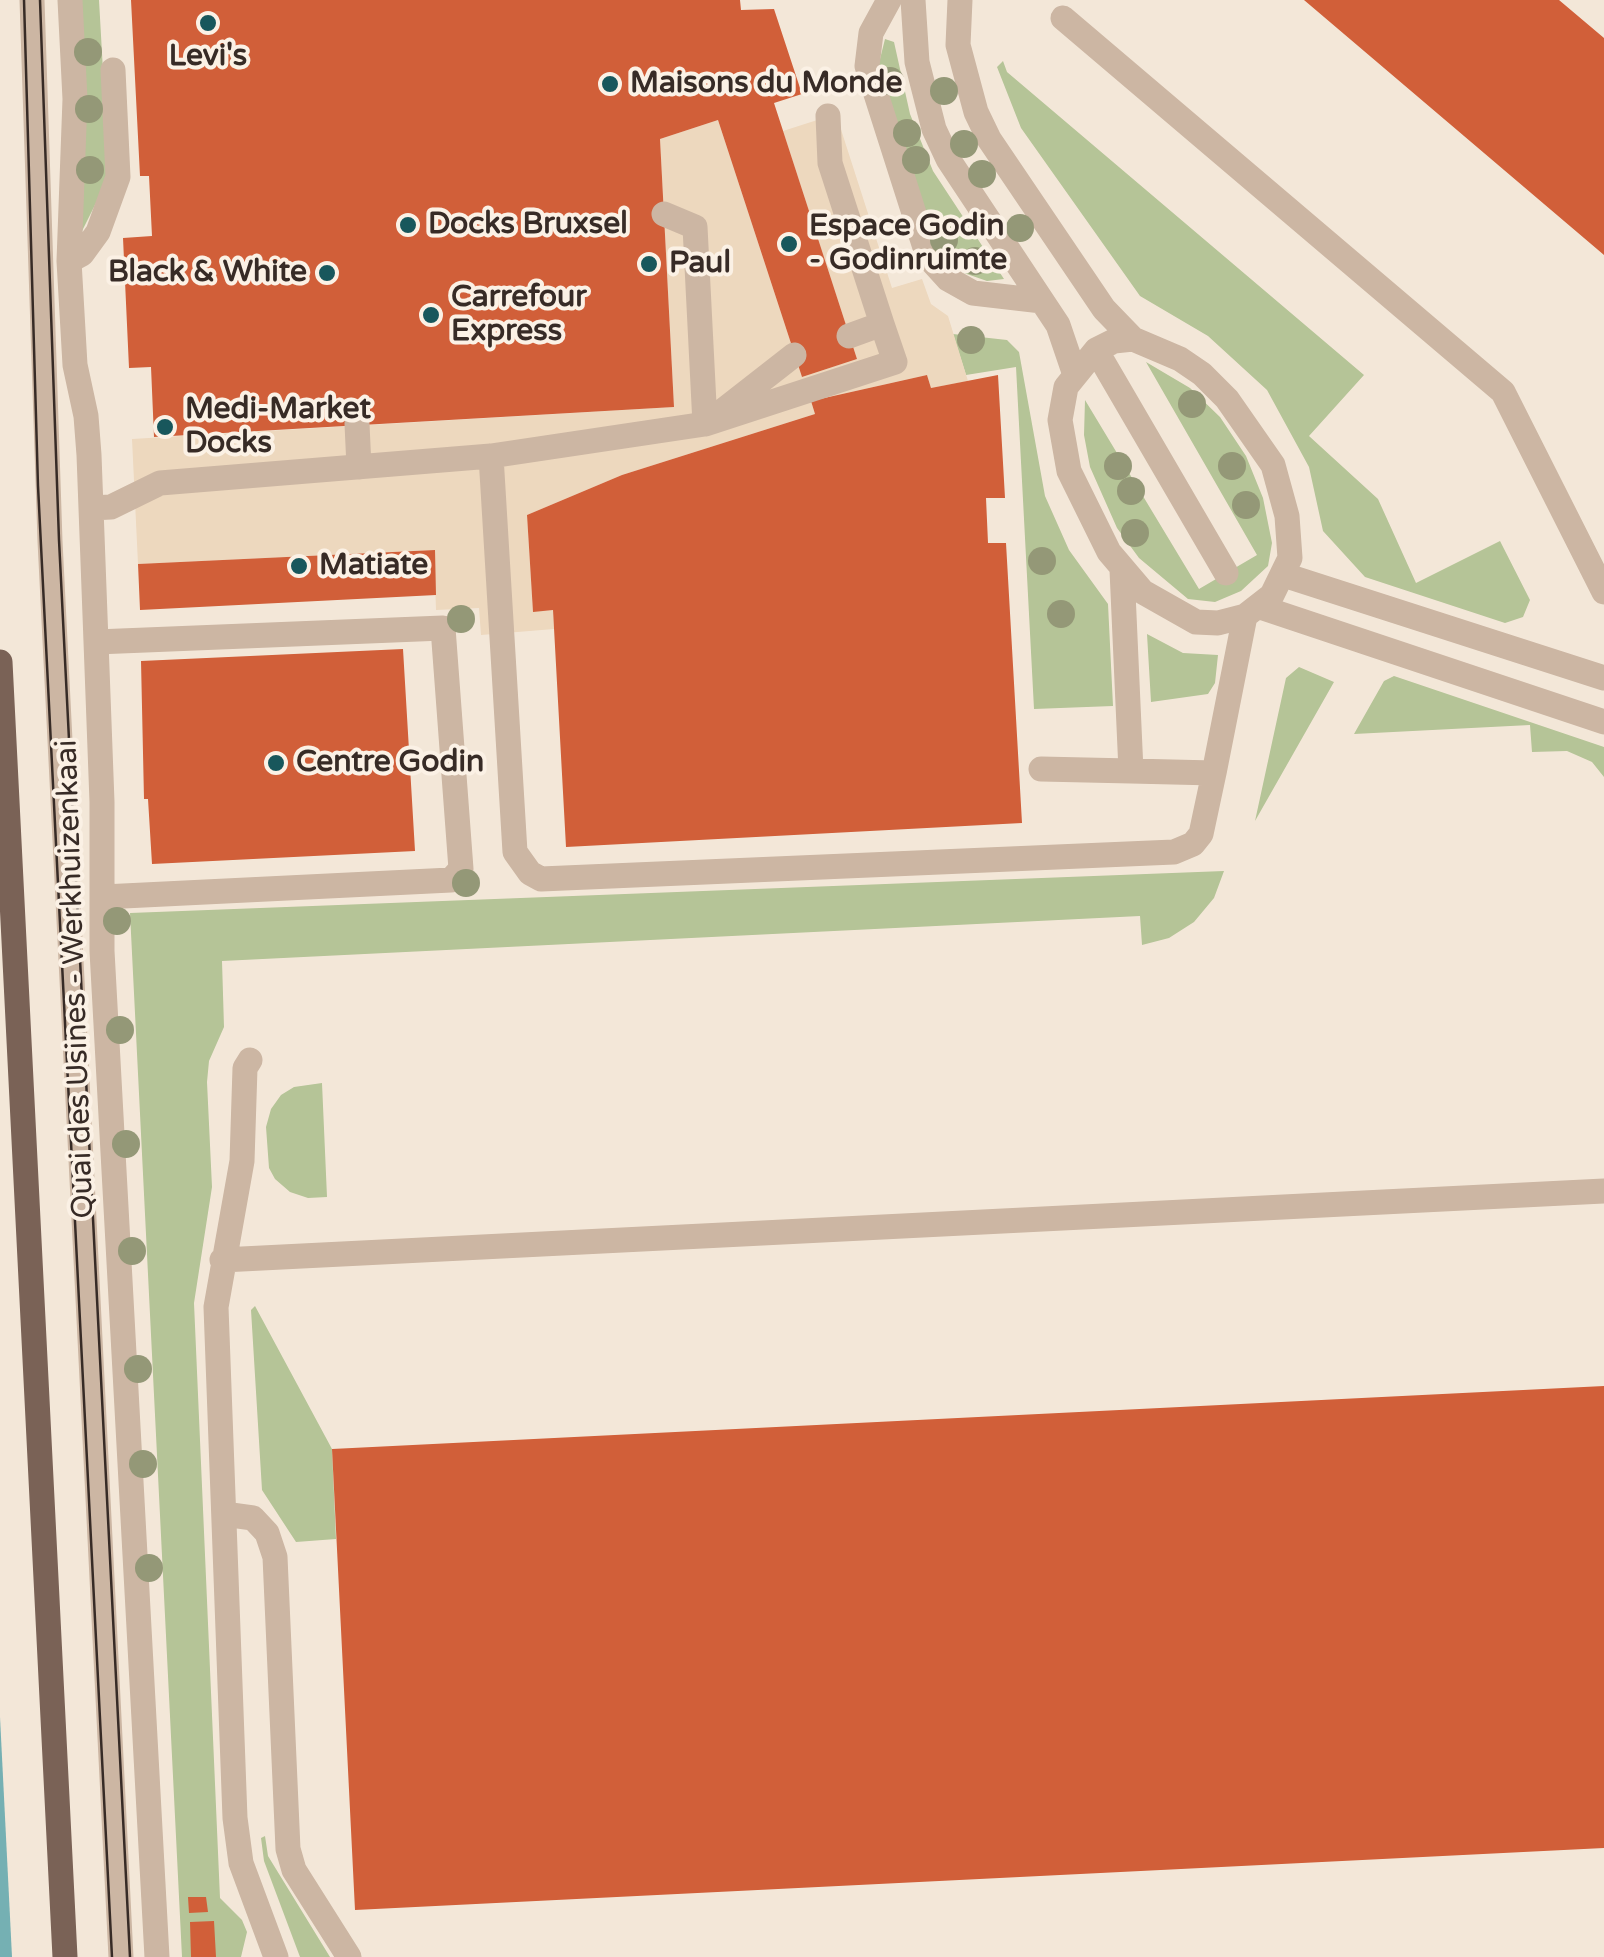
<!DOCTYPE html>
<html>
<head>
<meta charset="utf-8">
<style>
  body { margin:0 }
  canvas { display:block; background:#f3e7d8 }
</style>
</head>
<body>
<canvas width="1604" height="1957"></canvas>
<script>
const ctx = document.querySelector('canvas').getContext('2d');
ctx.lineJoin = 'round';
function fill(path, color) { ctx.fillStyle = color; ctx.fill(path, 'evenodd'); }
const poly = rows => new Path2D(rows.map(r => 'M' + r).join(''));
function stroke(path, color, width, dash) { ctx.strokeStyle = color; ctx.lineWidth = width; ctx.lineCap = dash ? 'butt' : 'round'; ctx.setLineDash(dash || []); ctx.stroke(path); }
function label(font, color, halo, rows, align = 'center') {
  ctx.font = font + ' "Varela Round",sans-serif'; ctx.lineWidth = 8; ctx.setLineDash([]); ctx.textBaseline = 'middle'; ctx.strokeStyle = halo; ctx.fillStyle = color; for (const [text, x, y, turn = 0] of rows) {
    ctx.save(); ctx.translate(x, y); ctx.rotate((+turn || 0) * Math.PI / 180); ctx.textAlign = isNaN(turn) ? turn : align; if (halo) ctx.strokeText(text, 0, 0); ctx.fillText(text, 0, 0); ctx.restore();
  }
}
const green = poly([
  [79,0,99,0,109,177,82,231],
  [885,39,894,42,910,114,933,171,1004,279,987,281,964,273,938,250,878,67],
  [1003,61,1007,72,1364,375,1309,436,1378,499,1416,583,1500,541,1530,600,1523,617,1505,623,1365,577,1323,531,1309,467,1267,390,1208,336,1140,296,1021,128,997,67],
  [953,334,1007,340,1019,352,1045,496,1069,550,1108,604,1113,706,1034,709,1016,367,966,375],
  [1146,362,1190,388,1220,417,1246,456,1263,498,1272,543,1268,566,1241,591,1215,602,1188,599,1139,558,1117,528,1090,467,1084,435,1085,400,1199,589,1257,555],
  [1147,634,1183,653,1218,655,1215,683,1208,694,1151,702],
  [1299,667,1334,682,1255,821,1286,678],
  [1394,676,1604,747,1604,777,1592,762,1567,751,1532,752,1530,725,1354,734,1384,681],
  [1224,871,1214,898,1194,922,1169,938,1142,945,1140,916,222,961,224,1027,209,1061,207,1082,212,1187,194,1303,220,1898,242,1920,247,1932,241,1957,182,1957,130,913],
  [322,1083,327,1197,308,1198,290,1192,275,1179,269,1168,266,1127,271,1109,281,1095,294,1087],
  [255,1306,332,1449,336,1539,296,1542,262,1490,251,1310],
  [265,1836,268,1856,330,1957,300,1957,264,1861,261,1838]
]);
const plaza = poly([
  [836,114,892,288,922,279,931,304,948,316,968,381,931,388,927,375,811,401,815,414,622,475,527,515,533,611,553,610,554,629,481,635,479,608,436,610,434,550,138,564,132,439,674,407,660,139,718,120,802,377,857,359,783,131]
]);
const water = poly([
  [0,1717,12,1957,0,1957]
]);
const building = poly([
  [131,0,740,0,741,10,774,9,802,94,774,103,857,359,802,377,718,120,660,139,674,407,154,437,151,367,129,368,123,238,152,236,149,176,140,176],
  [1304,0,1559,0,1604,38,1604,255],
  [927,375,931,388,998,375,1005,498,986,498,988,543,1006,543,1022,823,566,847,553,610,533,612,527,515,622,475,815,414,811,401],
  [435,550,436,595,140,610,138,564],
  [403,649,415,851,152,864,148,799,144,799,141,661],
  [1604,1386,1604,1848,355,1910,332,1449],
  [188,1897,206,1897,208,1912,189,1913],
  [214,1921,216,1957,191,1957,190,1922]
]);
const minor = poly([
  [32,0,50,541,121,1957],
  [70,0,75,99,69,261,75,365,86,416,89,455,102,802,102,951,157,1957],
  [889,0,871,33,867,66,928,257,948,279,973,293,1042,301],
  [913,0,917,62,934,129,948,159,1058,325,1074,372],
  [960,0,958,45,976,112,989,139,1104,309,1133,339],
  [1063,18,1503,392,1604,592],
  [828,116,830,163,882,324,849,336],
  [69,261,82,254,98,232,118,177,113,70],
  [1133,339,1180,359,1202,374,1227,399,1273,465,1287,516,1290,558,1272,595,1245,616,1218,623,1196,622,1143,592,1109,552,1069,471,1060,420,1066,387,1096,350,1114,341,1133,339],
  [1096,350,1226,573],
  [721,412,794,355],
  [357,424,359,467],
  [705,424,895,362,882,324],
  [491,456,515,852,530,873,541,879,1174,852,1193,844,1201,834,1214,773],
  [91,508,111,507,160,483,491,456,705,424,695,227,664,214],
  [1122,570,1131,771,1214,773,1245,616],
  [1284,575,1604,678],
  [1260,607,1604,722],
  [96,642,443,628,461,869,451,880,103,897],
  [1041,769,1131,771],
  [250,1060,245,1068,242,1161,216,1307,235,1818,241,1863,276,1957],
  [222,1260,1604,1191],
  [224,1514,253,1518,267,1533,275,1557,288,1849,294,1870,349,1957]
]);
const major = poly([
  [0,662,65,1957]
]);
const tram = poly([
  [24,0,38,486,112,1957],
  [40,0,59,540,130,1957]
]);
const trees = [
  [88,52],
  [890,81],
  [944,91],
  [89,109],
  [907,133],
  [964,144],
  [916,160],
  [90,170],
  [982,174],
  [1020,228],
  [944,240],
  [975,261],
  [971,340],
  [1192,404],
  [1118,466],
  [1232,466],
  [1131,491],
  [1246,505],
  [1135,533],
  [1042,561],
  [1061,614],
  [461,619],
  [466,883],
  [117,921],
  [120,1030],
  [126,1144],
  [132,1251],
  [138,1369],
  [143,1464],
  [149,1568]
];
const markers = [
  [208,23,10,"#18575c"],
  [610,84,10,"#18575c"],
  [408,225,10,"#18575c"],
  [789,244,10,"#18575c"],
  [649,264,10,"#18575c"],
  [327,273,10,"#18575c"],
  [431,315,10,"#18575c"],
  [165,427,10,"#18575c"],
  [299,566,10,"#18575c"],
  [276,763,10,"#18575c"]
];
const poiNames = [
  ["Levi's",208,57,"center"],
  ["Maisons du Monde",630,84],
  ["Docks Bruxsel",428,225],
  ["Espace Godin",809,227],
  ["- Godinruimte",809,261],
  ["Paul",669,264],
  ["Black & White",307,273,"right"],
  ["Carrefour",451,298],
  ["Express",451,332],
  ["Medi-Market",185,410],
  ["Docks",185,444],
  ["Matiate",319,566],
  ["Centre Godin",296,763]
];
const streetNames = [
  ["Quai des Usines - Werkhuizenkaai",76,979,-92]
];
fill(green, '#b5c497');
fill(plaza, '#edd8be');
fill(water, '#75b0b3');
fill(building, '#d15f39');
stroke(minor, '#ccb6a3', 25);
stroke(major, '#7a6256', 25);
stroke(tram, '#372b26', 2.5);
ctx.fillStyle = '#949877';
for (const [x, y] of trees) { ctx.beginPath(); ctx.arc(x, y, 14, 0, 2 * Math.PI); ctx.fill(); }
for (const [x, y, r, color] of markers) { const dot = new Path2D(); dot.arc(x, y, r, 0, 2 * Math.PI); ctx.fillStyle = color; ctx.fill(dot); stroke(dot, '#fbf1e5', 4); }
label('bold 30px', '#372b26', '#fbf1e5', poiNames, 'left');
label('30px', '#372b26', '#fbf1e5', streetNames);
</script>
</body>
</html>
